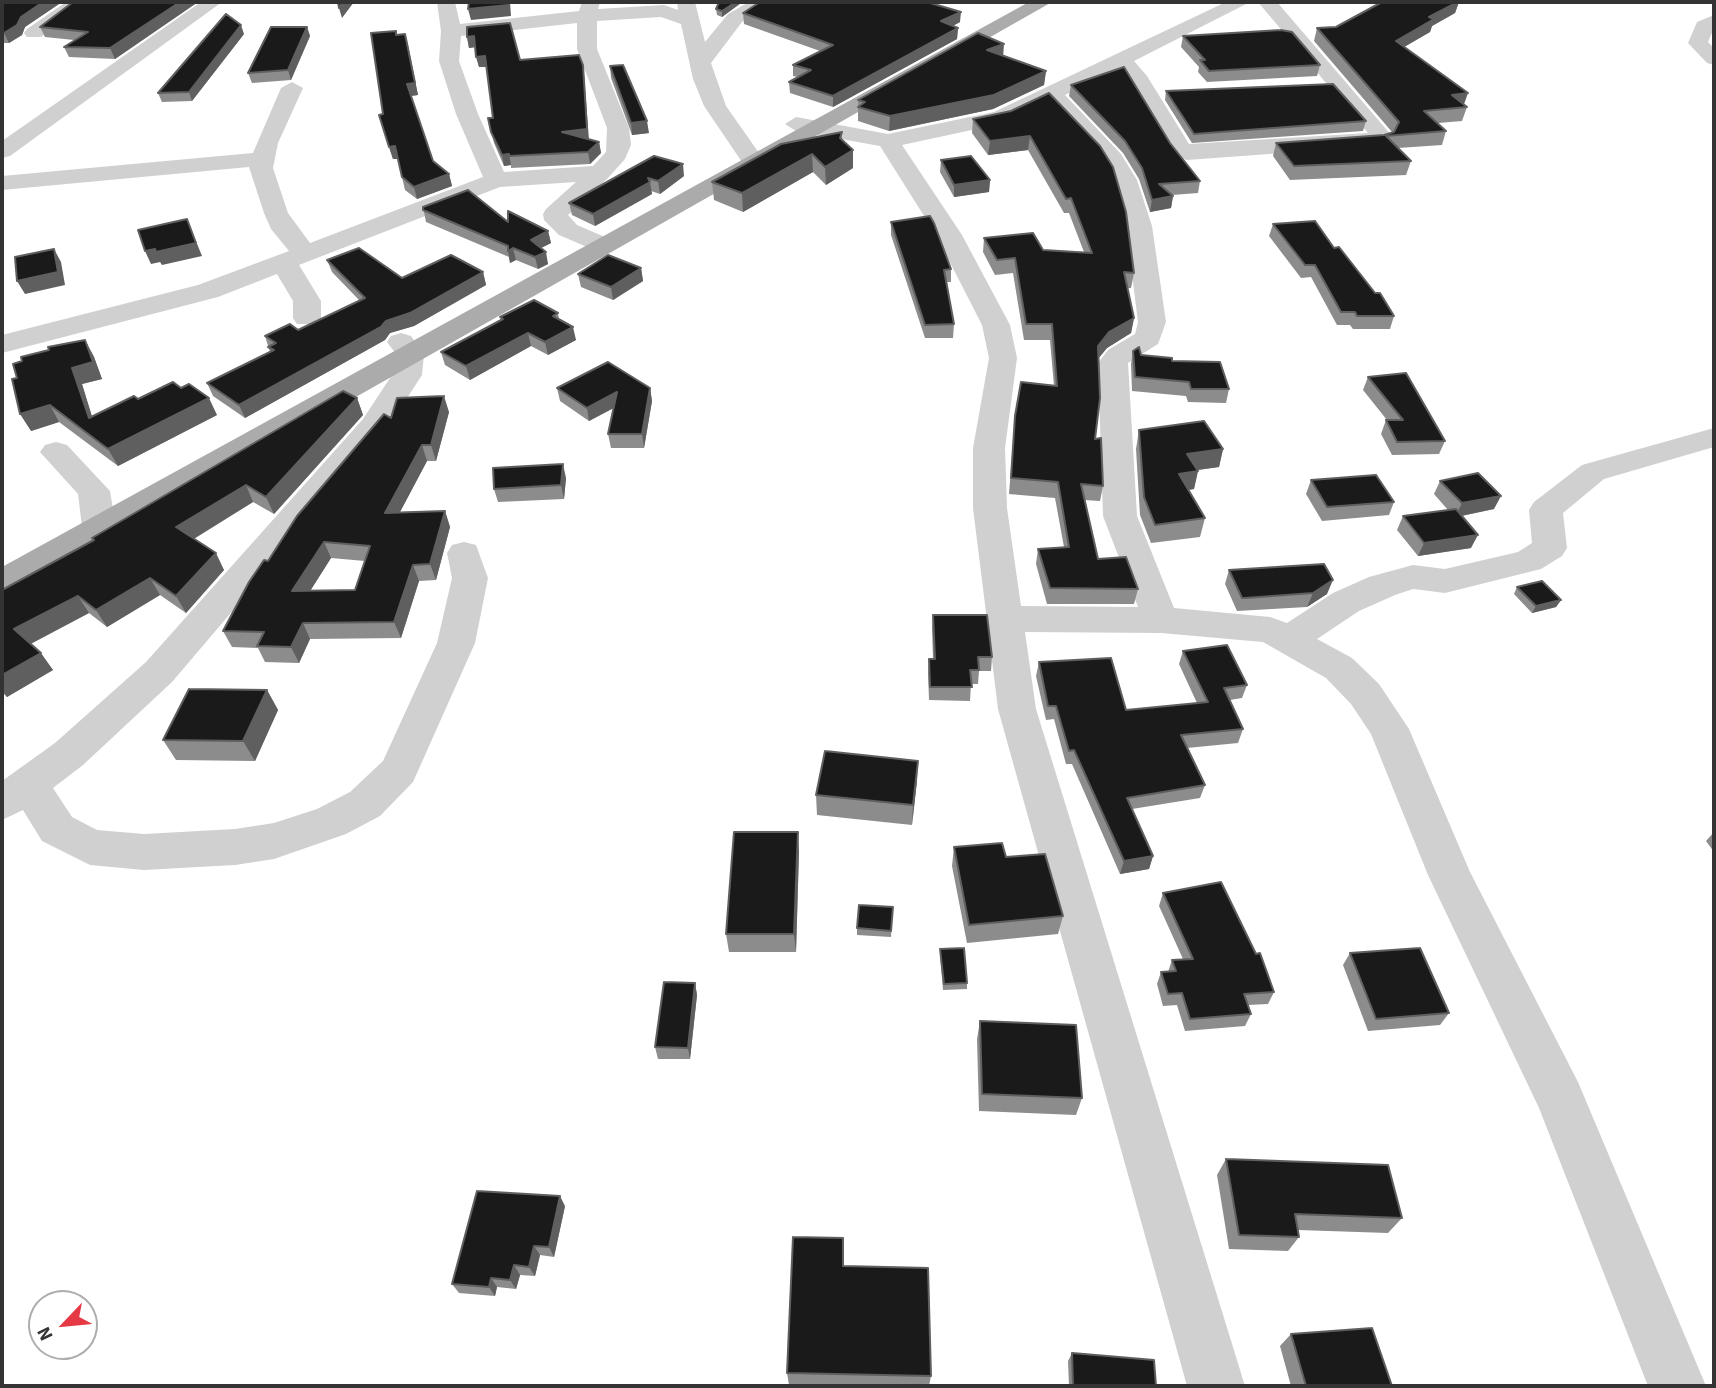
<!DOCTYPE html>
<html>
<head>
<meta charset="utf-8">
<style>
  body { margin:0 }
  #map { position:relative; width:1716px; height:1388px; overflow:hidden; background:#fff; font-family:"Source Sans 3",sans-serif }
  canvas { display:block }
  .frame { position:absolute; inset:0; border:4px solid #333; pointer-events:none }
  .north { position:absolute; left:28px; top:1290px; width:70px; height:70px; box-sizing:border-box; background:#fff; border:2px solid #adadad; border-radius:50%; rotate:244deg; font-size:19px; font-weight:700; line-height:28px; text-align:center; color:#333 }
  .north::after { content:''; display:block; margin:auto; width:24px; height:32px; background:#e63946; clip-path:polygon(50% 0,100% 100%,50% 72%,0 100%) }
</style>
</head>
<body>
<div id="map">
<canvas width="1716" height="1388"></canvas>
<div class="frame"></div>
<div class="north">N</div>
</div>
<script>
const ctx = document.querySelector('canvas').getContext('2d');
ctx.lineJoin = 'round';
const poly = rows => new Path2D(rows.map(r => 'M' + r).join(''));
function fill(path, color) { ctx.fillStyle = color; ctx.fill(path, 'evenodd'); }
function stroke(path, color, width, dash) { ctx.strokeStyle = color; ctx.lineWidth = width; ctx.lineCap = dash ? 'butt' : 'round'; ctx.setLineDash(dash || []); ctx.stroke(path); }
const minor = poly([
  [66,2,87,2,41,37,27,37,24,33,27,29,66,2],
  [201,2,222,2,10,156,2,158,2,141,201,2],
  [437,2,455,2,460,24,579,11,582,2,600,2,598,9,664,5,678,10,677,2,695,2,705,42,728,14,749,2,771,2,742,22,711,63,726,106,766,163,762,168,746,168,704,106,693,79,681,24,661,17,597,21,597,49,629,128,631,145,625,159,608,178,568,215,577,225,612,240,616,245,612,250,594,250,559,235,544,220,543,214,546,209,576,182,500,187,299,265,321,301,321,318,317,324,297,324,293,318,293,301,277,274,218,297,2,353,2,335,198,285,289,251,271,229,264,213,249,167,2,190,2,176,253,153,281,88,292,82,303,88,278,143,273,168,288,213,310,243,483,177,456,114,439,61,441,31,437,2],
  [577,23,577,49,607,128,606,152,593,166,504,172,478,114,459,61,461,36,577,23],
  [1226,2,1250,2,1134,61,1147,76,1189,144,1368,133,1258,2,1277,2,1392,136,1387,144,1379,146,1187,160,1172,154,1127,79,1118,69,1065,95,1121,154,1137,180,1152,226,1166,322,1158,344,1128,363,1137,516,1174,608,1270,617,1287,623,1333,593,1369,577,1413,565,1445,569,1518,552,1532,543,1529,510,1534,502,1582,465,1714,428,1714,447,1604,479,1563,513,1567,548,1562,556,1541,569,1445,593,1413,589,1395,595,1359,611,1317,639,1352,658,1379,684,1409,729,1470,872,1578,1082,1706,1386,1648,1386,1539,1108,1428,875,1371,734,1351,704,1326,678,1263,642,1161,633,1025,632,1036,709,1245,1386,1187,1386,998,709,973,508,973,448,989,358,982,325,936,235,880,146,796,131,785,124,796,117,888,134,994,112,1226,2],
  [1048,103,1100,158,1113,180,1126,226,1138,322,1135,334,1108,350,1098,363,1103,516,1138,607,1021,606,1007,508,1005,448,1017,358,1010,325,962,235,902,145,1009,122,1048,103],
  [1714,15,1714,28,1708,42,1714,48,1714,65,1707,63,1688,43,1697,22,1714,15],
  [401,333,411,336,424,354,422,375,385,432,172,682,83,765,53,788,72,817,97,830,144,834,235,829,274,823,317,809,350,792,383,761,437,643,452,578,447,553,452,545,464,542,476,545,488,578,475,643,413,782,380,816,346,834,274,859,235,865,144,870,90,865,42,841,23,810,2,820,2,781,55,743,146,662,363,419,392,375,396,354,387,342,391,336,401,333],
  [56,442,67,445,110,491,116,527,111,535,99,538,87,535,82,527,78,494,40,452,45,445,56,442]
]);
const major = poly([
  [1029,2,1052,2,14,591,2,594,2,567,1029,2]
]);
const wall = poly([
  [2,2,62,2,25,27,22,35,9,43,2,43],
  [198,2,115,59,69,57,64,47,74,40,45,37,40,27],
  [1382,2,1459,2,1455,13,1432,26,1430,32,1404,47,1467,107,1462,121,1438,123,1446,131,1442,145,1398,148,1411,161,1406,175,1290,180,1273,156,1276,143,1384,135,1392,132,1314,41,1317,28,1336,27],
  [741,3,722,17,717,15,716,9],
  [743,13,960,22,953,26,958,28,957,39,833,107,790,93,789,82,798,77,793,76,793,65,820,51,744,24],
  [307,27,310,36,291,80,252,83,248,73],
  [244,34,192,101,162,102,158,93],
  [405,34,418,95,411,96,433,161,449,174,452,186,417,199,405,190,398,159,393,159,379,115,383,114,397,35],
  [1183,36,1320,65,1317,76,1207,82,1198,72,1199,67,1181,47],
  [467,37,520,60,584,75,588,139,599,142,601,153,590,164,511,168,511,165,504,166,494,143,488,118,493,118,486,67,479,67,475,47,469,48],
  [1003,55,1046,71,1044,85,993,109,889,131,858,121,858,100],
  [610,66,649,133,632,135,611,78],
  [1071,85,1170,143,1200,181,1198,193,1172,195,1173,196,1171,208,1150,212,1139,179,1123,153,1069,96],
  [1166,91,1366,121,1363,131,1192,143,1165,100],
  [1011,111,1134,273,1131,288,1127,288,1134,318,1131,333,1107,348,1099,358,1095,439,1103,486,1100,501,1084,500,1098,559,1138,589,1134,604,1047,604,1036,564,1038,549,1064,547,1055,498,1009,494,1015,416,1054,386,1050,340,1024,340,1013,273,995,275,983,252,984,238,1043,250,1084,252,1069,213,1064,213,1028,150,988,155,972,133,973,119],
  [842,132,842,139,853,168,826,185,813,172,743,212,714,200,712,182],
  [654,156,684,176,660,194,651,191,652,194,595,226,572,215,569,203],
  [941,160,990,180,989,192,954,197,940,172],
  [423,207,508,222,548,231,551,243,541,248,548,264,538,269,516,260,510,263,509,257,426,222],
  [891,222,951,269,951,282,947,282,954,324,953,338,925,338,891,235],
  [1273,224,1334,248,1394,316,1390,329,1353,329,1350,325,1337,325,1311,277,1301,278,1269,236],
  [327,260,402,278,483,272,486,285,414,326,390,333,385,340,245,418,213,396,207,383,270,352,265,336,298,330,360,301,332,272],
  [641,268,643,281,613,300,581,287,578,274],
  [558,313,559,319,576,340,548,355,531,346,470,380,445,365,441,352,501,320,500,317],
  [85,340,94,357,102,379,82,384,92,417,138,399,217,415,118,466,59,422,31,431],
  [1133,351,1141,355,1172,361,1229,389,1226,403,1188,402,1186,396,1132,391,1131,364],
  [1368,377,1445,441,1439,454,1392,455,1381,434,1386,420,1387,420,1363,390],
  [557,388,650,388,652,401,644,448,611,448,608,434,614,408,589,421,560,401],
  [357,398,363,415,274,514,253,502,194,539,224,570,186,613,160,595,107,627,89,613,31,644,53,670,7,697,2,692,2,590,93,540,92,538],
  [449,412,436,461,427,461,400,512,445,511,450,527,436,580,419,581,401,638,310,639,299,663,265,662,258,648,232,647,223,631,268,561,391,418],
  [331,558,365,561,355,590,310,591],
  [1139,430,1223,449,1219,467,1198,470,1194,489,1188,490,1205,518,1200,537,1151,543,1140,515,1136,449],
  [566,478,564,499,498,502,494,489],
  [1311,480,1394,502,1389,515,1322,521,1306,494],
  [1440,481,1494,509,1462,516,1471,548,1418,556,1397,530,1403,516,1448,510,1434,494],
  [1229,570,1327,594,1307,607,1237,611,1225,584],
  [1517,587,1561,600,1556,607,1532,613,1514,594],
  [933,615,992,657,991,671,979,671,978,684,971,684,970,701,929,700,928,673,929,659,933,659,932,628],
  [1183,651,1247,685,1242,698,1230,700,1243,729,1238,743,1187,748,1205,785,1200,798,1132,809,1153,856,1149,869,1120,874,1072,764,1066,764,1054,719,1046,720,1036,676,1039,662,1126,710,1197,703,1179,664],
  [267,690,278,710,255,761,176,760,163,740],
  [917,781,912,825,817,815,816,795],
  [1714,832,1714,852,1706,841],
  [954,847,1006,857,1063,916,1058,934,967,943,952,866],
  [799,851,796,952,729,952,726,934],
  [1163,893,1274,992,1268,1004,1248,1005,1251,1014,1245,1026,1185,1031,1177,1005,1163,1006,1157,984,1161,972,1168,972,1172,960,1183,959,1159,906],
  [893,907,891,937,857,935,857,928],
  [940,949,967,983,967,989,943,990,940,956],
  [1350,953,1449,1013,1440,1025,1368,1031,1343,965],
  [695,983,697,995,690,1059,658,1059,655,1047],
  [980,1021,1082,1098,1076,1115,979,1111,977,1039],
  [1226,1159,1402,1218,1388,1233,1298,1230,1299,1237,1288,1251,1229,1249,1217,1175],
  [565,1206,554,1257,540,1255,535,1276,520,1275,516,1289,497,1287,495,1296,459,1293,452,1284],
  [844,1266,931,1376,929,1386,789,1385,787,1373],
  [1291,1334,1392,1386,1291,1386,1280,1346],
  [1072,1353,1156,1386,1069,1386,1068,1361]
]);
const shadedWall = poly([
  [43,2,62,2,25,27,22,35,9,43,4,33,21,17],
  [180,2,198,2,115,59,110,48],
  [343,2,354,2,342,18,339,8],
  [510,2,511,16,471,20,468,9],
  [736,2,741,2,741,3,722,17,722,11],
  [1458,2,1459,2,1455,13,1432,26,1430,32,1392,54,1396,41,1429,17],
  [961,12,960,22,941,32,941,21],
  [241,25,244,34,192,101,189,92],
  [307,27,310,36,291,80,288,70],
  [958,28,957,39,833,107,833,96],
  [405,34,408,45,418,95,410,96,407,84],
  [474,36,476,47,469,48,467,37],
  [1004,44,1003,58,987,50],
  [485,56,487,67,479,67,476,57],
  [583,65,584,75,589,140,562,132],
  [1046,71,1044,85,993,109,889,131,890,116],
  [1468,93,1463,107,1452,95],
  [647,121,649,133,632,135,631,123],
  [1030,136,1028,150,988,155,990,141],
  [599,142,601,153,590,164,588,152],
  [395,146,399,159,393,159,389,147],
  [853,150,853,168,826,185,825,167],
  [509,154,511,165,504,166,502,155],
  [812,154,813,172,743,212,742,193],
  [683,164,684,176,660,194,658,181],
  [449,174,452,186,417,199,414,187],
  [990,180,989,192,954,197,954,185],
  [650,182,652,194,595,226,593,214],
  [1173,196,1171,208,1150,212,1152,200],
  [187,219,202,256,162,265,160,262,151,264,145,251],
  [548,231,551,243,533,252,531,240],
  [513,248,516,260,510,263,508,251],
  [54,249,61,262,65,285,25,294,17,281],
  [546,252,548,264,538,269,535,257],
  [641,268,643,281,613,300,611,287],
  [483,272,486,285,414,326,390,333,385,340,245,418,239,405,386,321],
  [1134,318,1131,333,1107,348,1096,361,1098,346,1109,332],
  [573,327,576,340,548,355,545,342],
  [528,333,531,346,470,380,466,366],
  [85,340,94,357,102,379,82,384,98,436,89,418,72,368],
  [650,388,652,401,644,448,642,434],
  [617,392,619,405,589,421,587,408],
  [444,396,449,412,436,461,431,445],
  [209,398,217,415,118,466,108,449],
  [357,398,363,415,274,514,266,497],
  [50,405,59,422,31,431,20,414],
  [422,445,427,461,391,529,385,513],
  [1223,449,1219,467,1182,472,1187,454],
  [563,464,566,478,564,499,561,485],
  [1198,471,1194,489,1175,492,1179,474],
  [246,485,253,502,185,544,176,527],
  [1501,496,1494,509,1455,517,1462,503],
  [445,511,450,527,436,580,430,564],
  [1478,535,1471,548,1418,556,1424,543],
  [324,542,331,558,300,607,292,591],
  [216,553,224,570,186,613,176,596],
  [413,565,419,581,401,638,394,622],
  [150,578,160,595,107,627,96,610],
  [1333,580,1327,594,1307,607,1313,593],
  [78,596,89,613,26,646,14,629],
  [1561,600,1556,607,1532,613,1536,606],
  [303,623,310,639,299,663,291,647],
  [41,653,53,670,7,697,2,690,2,675],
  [267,690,278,710,255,761,243,741],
  [918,761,917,781,912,825,913,805],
  [798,832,799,851,796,952,794,934],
  [1153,856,1149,869,1120,874,1124,861],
  [695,983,697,995,690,1059,688,1048],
  [560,1196,565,1206,554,1257,549,1247],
  [534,1246,540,1255,535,1276,529,1267],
  [514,1265,520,1275,516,1289,510,1280],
  [491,1278,497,1287,495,1296,489,1287]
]);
const building = poly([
  [2,2,43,2,21,17,17,25,4,33,2,33,2,2],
  [73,2,180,2,110,48,64,47,88,32,40,27,73,2],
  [338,2,343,2,339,8,338,2],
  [469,2,509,2,509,5,468,9,469,2],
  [719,2,736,2,722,11,716,9,719,2],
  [760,2,927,2,961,12,941,21,958,28,833,96,789,82,811,70,793,65,833,45,743,13,760,2],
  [1382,2,1458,2,1429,17,1434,19,1396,41,1468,93,1452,95,1467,107,1424,111,1446,131,1386,136,1411,161,1294,166,1276,143,1384,135,1394,132,1399,122,1317,28,1336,27,1382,2],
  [226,14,241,25,189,92,158,93,226,14],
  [510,23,520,60,579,55,583,65,587,129,562,132,599,142,588,152,509,156,509,154,502,155,491,132,488,118,493,118,485,56,476,57,474,36,467,37,467,27,510,23],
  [271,27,307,27,288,70,248,73,271,27],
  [1281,30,1292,32,1320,65,1209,71,1200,60,1205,60,1183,36,1281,30],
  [396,31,396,35,405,34,415,83,407,84,433,161,449,174,414,187,402,177,395,146,389,147,379,115,383,114,371,33,396,31],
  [978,33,1004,44,987,50,1046,71,994,95,890,116,858,107,865,102,858,100,978,33],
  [623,65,647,121,631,123,610,66,623,65],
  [1124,67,1170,143,1200,181,1159,184,1173,196,1152,200,1142,168,1125,141,1071,85,1124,67],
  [1333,84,1366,121,1194,134,1166,91,1333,84],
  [1049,93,1100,146,1113,167,1126,212,1134,273,1124,272,1134,318,1109,332,1098,346,1100,398,1095,439,1101,438,1103,486,1081,484,1098,559,1126,557,1138,589,1050,588,1038,549,1069,547,1058,482,1011,478,1015,416,1021,382,1057,386,1052,324,1026,324,1015,258,997,260,984,238,1033,233,1043,250,1092,253,1071,198,1066,199,1030,136,990,141,973,119,1011,111,1049,93],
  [842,132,840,138,853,150,825,167,812,154,742,193,712,182,781,144,842,132],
  [654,156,683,164,658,181,648,178,650,182,593,214,569,203,654,156],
  [971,156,990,180,954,185,941,160,971,156],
  [468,190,508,222,508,211,548,231,531,240,546,252,535,257,513,248,508,251,508,246,423,210,423,207,468,190],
  [930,216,934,223,951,269,944,270,954,324,925,325,891,222,930,216],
  [187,219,196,243,156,252,155,249,145,251,138,230,187,219],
  [1315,221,1334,248,1339,247,1375,293,1380,293,1394,316,1357,316,1355,312,1341,312,1315,265,1305,265,1273,224,1315,221],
  [359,248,402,278,451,255,483,272,410,313,386,321,381,327,239,405,207,383,274,350,268,347,276,343,265,336,290,324,298,330,365,298,327,260,359,248],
  [54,249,58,272,17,281,15,257,54,249],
  [608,255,641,268,611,287,578,274,608,255],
  [534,300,558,313,553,316,573,327,545,342,528,333,466,366,441,352,503,319,500,317,534,300],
  [85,340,93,362,72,368,89,418,134,396,138,399,173,382,181,388,189,384,209,398,108,449,50,405,20,414,12,379,17,378,13,364,22,361,21,357,49,350,48,347,85,340],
  [1139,347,1141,355,1172,358,1172,361,1220,362,1229,389,1191,389,1189,382,1135,377,1133,351,1139,347],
  [608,362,650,388,642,434,608,434,617,392,587,408,557,388,608,362],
  [1406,373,1445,441,1397,442,1386,420,1403,420,1368,377,1406,373],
  [343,391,357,398,266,497,246,485,176,527,216,553,176,596,150,578,96,610,78,596,14,629,41,653,2,675,2,590,94,540,92,538,343,391],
  [444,396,431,445,422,445,385,513,445,511,430,564,413,565,394,622,303,623,291,647,257,646,264,632,223,631,249,582,264,560,268,561,297,516,384,414,391,418,397,398,444,396],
  [324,542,370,546,355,590,292,591,324,542],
  [1204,421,1223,449,1187,454,1198,471,1179,474,1205,518,1155,525,1144,497,1139,430,1204,421],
  [563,464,561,485,494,489,493,468,563,464],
  [1478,473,1501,496,1462,503,1440,481,1478,473],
  [1376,475,1394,502,1327,507,1311,480,1376,475],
  [1456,509,1478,535,1424,543,1403,516,1456,509],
  [1324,564,1333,580,1313,593,1245,598,1242,598,1229,570,1324,564],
  [1542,581,1561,600,1536,606,1517,587,1542,581],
  [933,615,987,615,992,657,978,657,979,670,970,670,972,687,930,687,929,659,935,659,933,615],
  [1227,645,1247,685,1224,688,1243,729,1181,735,1205,785,1127,798,1153,856,1124,861,1074,750,1069,751,1056,706,1048,706,1039,662,1111,658,1126,710,1208,702,1183,651,1227,645],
  [189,689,267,690,243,741,163,740,189,689],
  [825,751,918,761,913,805,816,795,825,751],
  [734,832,798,832,794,934,726,934,734,832],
  [1002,843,1006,857,1045,854,1063,916,969,925,954,847,1002,843],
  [1221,882,1256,954,1260,953,1274,992,1244,994,1251,1014,1190,1019,1182,993,1168,994,1161,972,1176,971,1172,960,1193,959,1163,893,1221,882],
  [859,905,893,907,891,931,857,928,859,905],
  [964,948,967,983,944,984,940,949,964,948],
  [1420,948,1449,1013,1376,1019,1350,953,1420,948],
  [664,982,695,983,688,1048,655,1047,664,982],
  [980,1021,1076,1025,1082,1098,982,1094,980,1021],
  [1226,1159,1388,1165,1402,1218,1295,1214,1299,1237,1239,1235,1226,1159],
  [477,1191,560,1196,549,1247,534,1246,529,1267,514,1265,510,1280,491,1278,489,1287,452,1284,477,1191],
  [793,1237,843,1238,843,1266,928,1268,931,1376,787,1373,793,1237],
  [1372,1328,1392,1386,1306,1386,1291,1334,1372,1328],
  [1072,1353,1154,1360,1156,1386,1073,1386,1072,1353]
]);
fill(minor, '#d0d0d0');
fill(major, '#ababab');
fill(wall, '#8c8c8c');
fill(shadedWall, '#5f5f5f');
fill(building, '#1a1a1a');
stroke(building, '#5f5f5f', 2);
</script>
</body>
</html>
